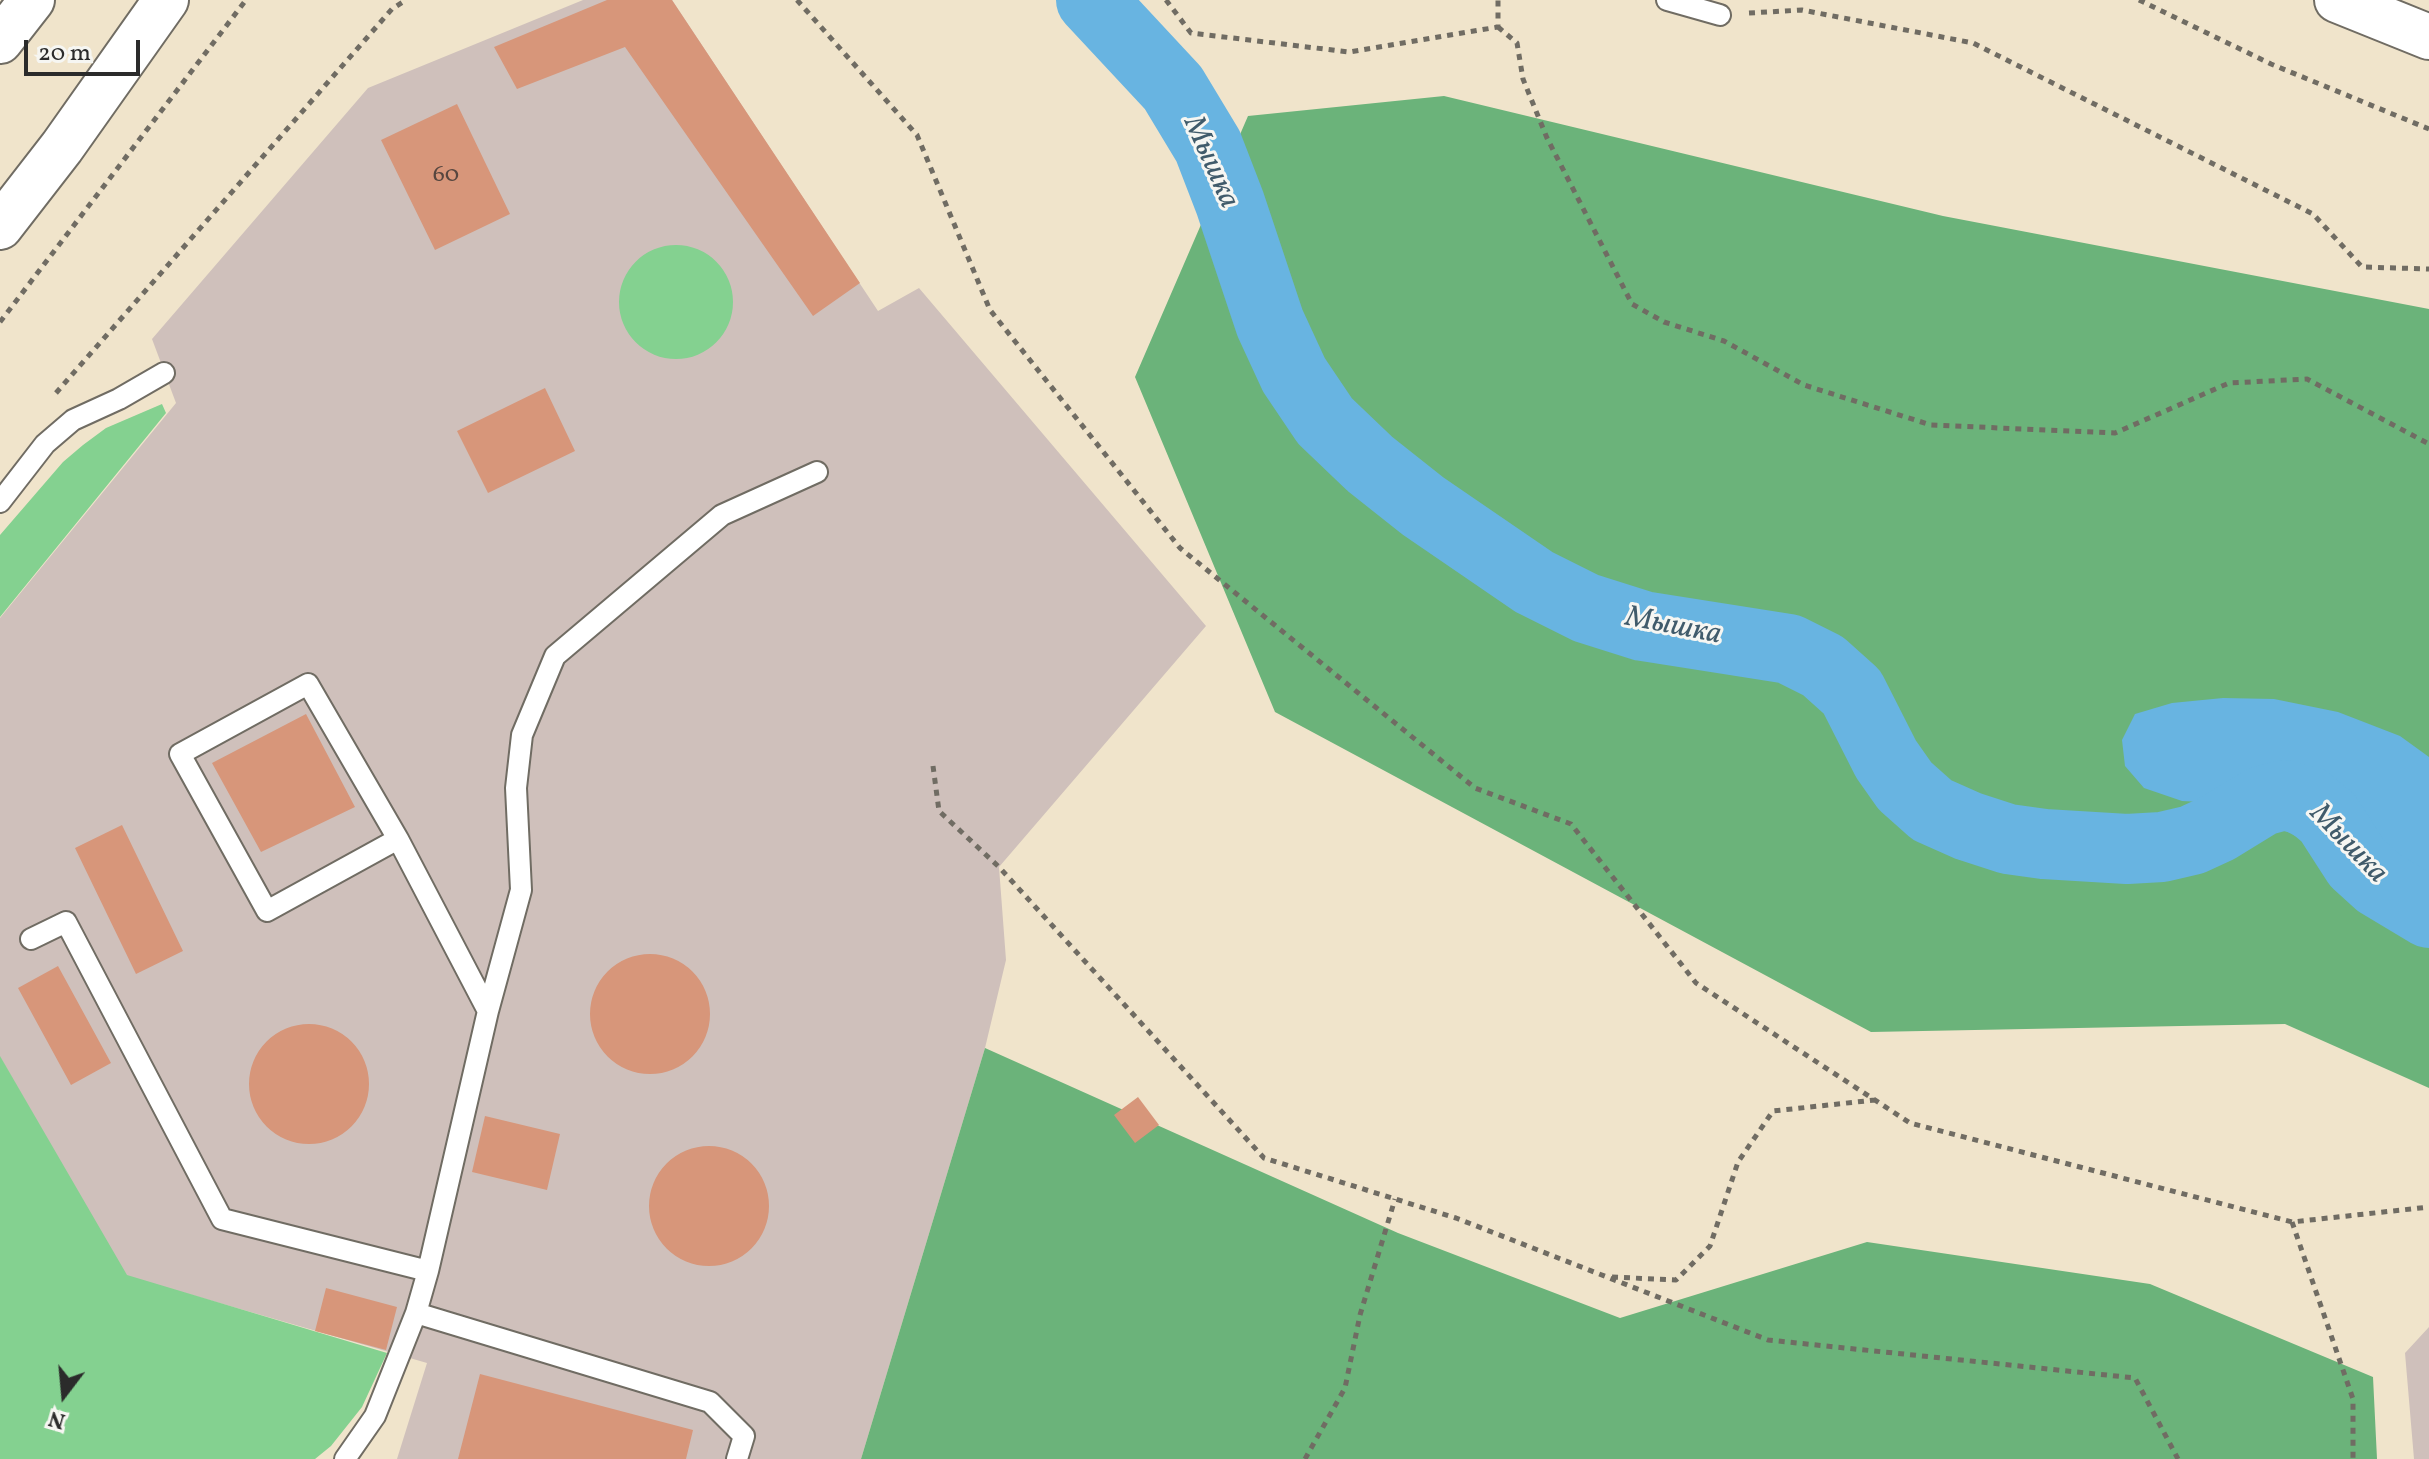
<!DOCTYPE html>
<html>
<head>
<meta charset="utf-8">
<style>
  body { margin:0 }
  #map { position:relative; width:2429px; height:1459px; overflow:hidden; background:#f0e4cb; font-family:Vollkorn,serif }
  canvas { display:block }
  .north { position:absolute; left:24px; top:1355px; width:80px; height:80px; -webkit-text-stroke:6px #f6f6f2; paint-order:stroke; rotate:196deg; font-size:22px; font-weight:700; line-height:32px; text-align:center; color:#2b2b2b }
  .north::after { content:''; display:block; margin:auto; width:28px; height:36px; background:#2b2b2b; clip-path:polygon(50% 0,100% 100%,50% 72%,0 100%) }
  .scale { position:absolute; left:24px; top:40px; width:116px; height:36px; box-sizing:border-box; border:4px solid #2b2b2b; border-top:0; padding-left:10px; font-size:24px; line-height:28px; white-space:nowrap; color:#2b2b2b; -webkit-text-stroke:6px #f6f6f2; paint-order:stroke }
</style>
</head>
<body>
<div id="map">
<canvas width="2429" height="1459"></canvas>
<div class="north">N</div>
<div class="scale">20 m</div>
</div>
<script>
const ctx = document.querySelector('canvas').getContext('2d');
ctx.lineJoin = 'round';
function fill(path, color) { ctx.fillStyle = color; ctx.fill(path, 'evenodd'); }
const poly = rows => new Path2D(rows.map(r => 'M' + r).join(''));
function stroke(path, color, width, dash) { ctx.strokeStyle = color; ctx.lineWidth = width; ctx.lineCap = dash ? 'butt' : 'round'; ctx.setLineDash(dash || []); ctx.stroke(path); }
function label(font, color, halo, rows, align = 'center') {
  ctx.font = font + ' Vollkorn,serif'; ctx.lineWidth = 6; ctx.setLineDash([]); ctx.textBaseline = 'middle'; ctx.strokeStyle = halo; ctx.fillStyle = color; for (const [text, x, y, turn = 0] of rows) {
    ctx.save(); ctx.translate(x, y); ctx.rotate((+turn || 0) * Math.PI / 180); ctx.textAlign = isNaN(turn) ? turn : align; if (halo) ctx.strokeText(text, 0, 0); ctx.fillText(text, 0, 0); ctx.restore();
  }
}
const industrial = poly([
  [583,0,672,0,878,311,919,288,1206,626,999,867,1006,960,985,1048,861,1459,397,1459,427,1363,126,1276,0,1057,0,618,176,403,152,339,368,88],
  [2429,1327,2429,1459,2414,1459,2405,1353]
]);
const green = poly([
  '619 302a57 57 0 1 1 114 0a57 57 0 1 1-114 0Z',
  [162,404,166,413,0,617,0,535,63,462,83,445,106,428],
  [0,1056,127,1275,387,1353,362,1407,331,1446,315,1459,0,1459]
]);
const forest = poly([
  [1444,96,1943,216,2429,309,2429,1088,2285,1024,1871,1032,1275,712,1135,377,1248,116],
  [985,1048,1398,1233,1620,1318,1867,1242,2150,1284,2373,1377,2377,1459,861,1459]
]);
const water = poly([
  [2223,698,2274,699,2338,712,2400,736,2429,757,2429,929,2381,905,2306,842,2266,820,2219,803,2182,801,2144,788,2125,766,2122,740,2135,714,2172,703]
]);
const river = poly([
  [1091,0,1173,88,1208,146,1230,203,1270,323,1294,375,1325,421,1370,464,1423,506,1534,582,1586,608,1643,626,1789,649,1823,666,1852,692,1886,759,1905,786,1932,810,1968,826,2008,839,2044,844,2127,849,2162,847,2192,840,2218,828,2262,801,2284,795,2308,801,2328,818,2357,863,2379,883,2429,913]
]);
const building = poly([
  [607,0,672,0,860,283,813,316,625,47,517,89,494,47],
  [457,104,510,214,435,250,381,140],
  [545,388,575,451,488,493,457,431],
  [306,714,355,807,261,852,212,763],
  [122,825,183,951,136,974,75,848],
  '590 1014a60 60 0 1 1 120 0a60 60 0 1 1-120 0Z',
  [58,966,111,1063,71,1085,18,988],
  '249 1084a60 60 0 1 1 120 0a60 60 0 1 1-120 0Z',
  [1138,1097,1159,1125,1135,1143,1114,1115],
  [485,1116,560,1134,547,1190,472,1172],
  '649 1206a60 60 0 1 1 120 0a60 60 0 1 1-120 0Z',
  [326,1288,397,1307,386,1350,315,1331],
  [480,1374,693,1430,686,1459,458,1459]
]);
const path = poly([
  [797,0,917,135,990,310,1180,548,1475,788,1571,824,1696,983,1910,1123,2292,1222,2429,1207],
  [1166,0,1191,33,1349,52,1498,27,1498,0],
  [2139,0,2271,64,2429,129],
  [1749,13,1802,10,1973,43,2313,214,2362,267,2429,269],
  [1498,27,1517,43,1523,79,1547,138,1632,304,1664,322,1724,341,1804,385,1931,425,2115,433,2229,383,2307,379,2429,444],
  [0,322,246,0],
  [56,393,392,9,406,0],
  [933,766,939,811,999,867,1264,1158,1456,1218,1768,1340,2135,1378,2178,1459],
  [2292,1222,2353,1399,2353,1459],
  [1612,1277,1676,1280,1710,1246,1738,1162,1773,1111,1875,1100],
  [1305,1459,1345,1388,1360,1315,1395,1199]
]);
const lane = poly([
  [1667,0,1720,15],
  [0,502,45,444,73,420,119,399,164,373],
  [398,839,267,911,180,754,308,684,398,839,488,1011],
  [31,939,66,922,222,1219,428,1271],
  [416,1313,710,1402,744,1436,737,1459],
  [345,1459,375,1416,416,1313,428,1271,488,1011,521,890,516,788,522,735,555,656,722,515,817,472]
]);
const secondary = poly([
  [2337,0,2429,37]
]);
const primary = poly([
  [0,41,32,0],
  [0,227,62,147,166,0]
]);
const numberNames = [
  ["60",446,177]
];
const waterNames = [
  ["Мышка",1209,163,66],
  ["Мышка",1673,628,11],
  ["Мышка",2347,845,46]
];
fill(industrial, '#cfc0bb');
fill(green, '#84d190');
fill(forest, '#6bb37a');
fill(water, '#68b4e1');
stroke(river, '#68b4e1', 70);
fill(building, '#d7967a');
stroke(lane, '#706c63', 24);
stroke(secondary, '#706c63', 48);
stroke(primary, '#706c63', 48);
stroke(path, '#706c63', 5, [6, 6]);
stroke(lane, '#fff', 20);
stroke(secondary, '#fff', 44);
stroke(primary, '#fff', 44);
label('24px', '#56463f', null, numberNames);
label('italic 30px', '#405b6b', '#f6f6f2', waterNames);
</script>
</body>
</html>
